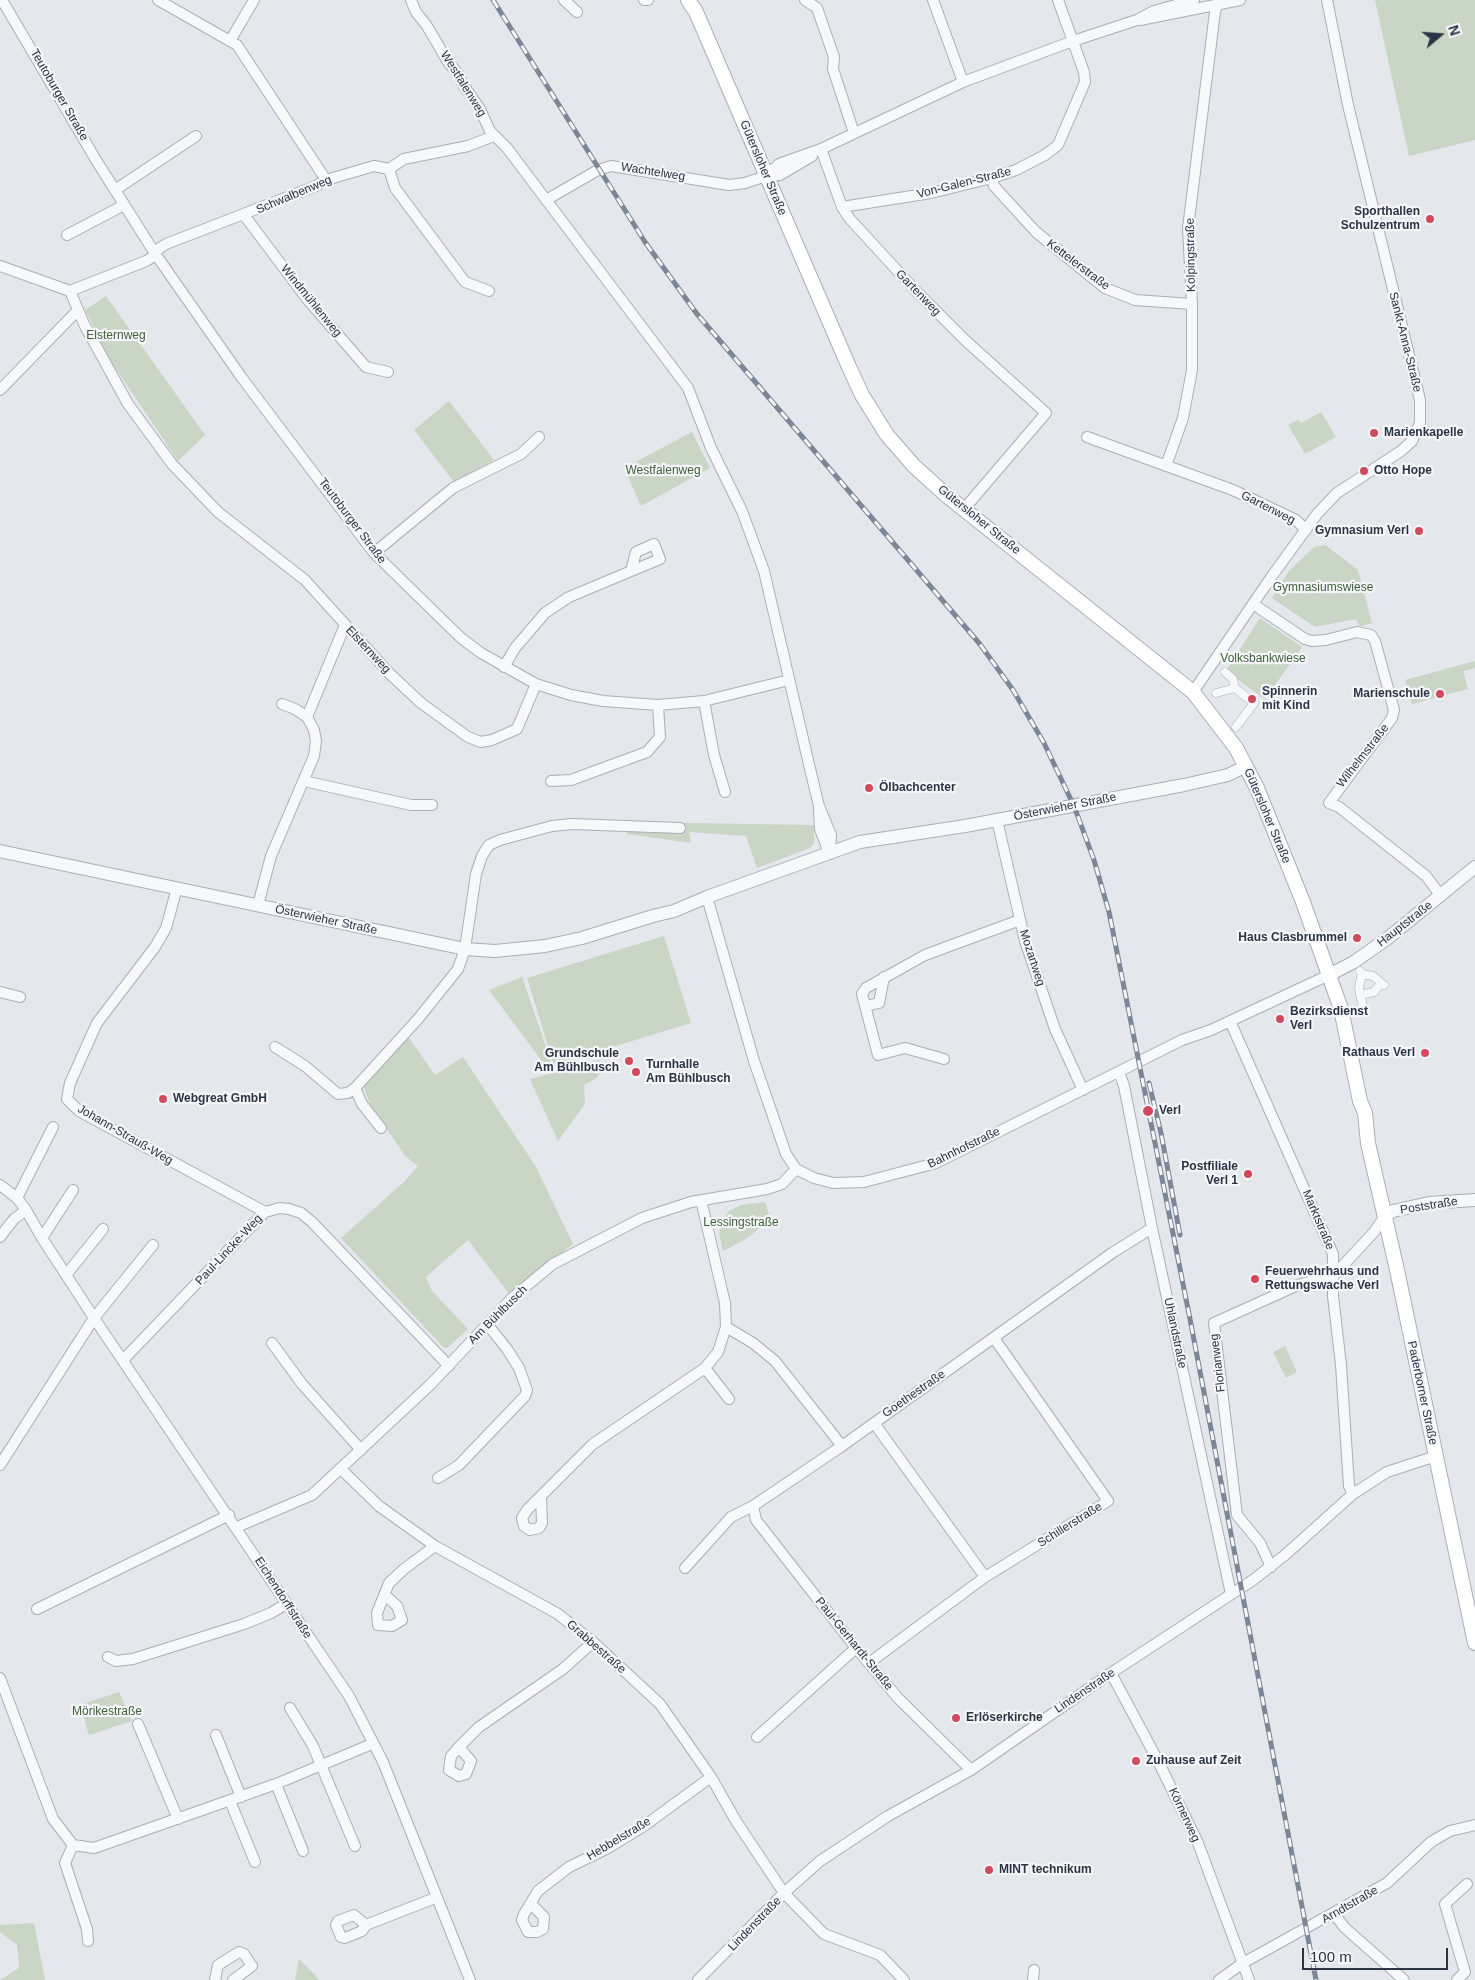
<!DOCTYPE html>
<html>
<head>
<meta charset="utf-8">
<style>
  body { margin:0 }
  #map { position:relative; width:1475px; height:1980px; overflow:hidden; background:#e4e7ec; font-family:Helvetica,sans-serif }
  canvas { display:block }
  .north { position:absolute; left:1415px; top:10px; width:50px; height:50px; -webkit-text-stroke:4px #f4f6f9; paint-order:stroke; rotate:72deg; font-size:14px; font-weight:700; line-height:20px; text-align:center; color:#2b3445 }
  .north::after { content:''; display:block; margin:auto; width:18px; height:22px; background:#2b3445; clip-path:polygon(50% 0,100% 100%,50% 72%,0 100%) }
  .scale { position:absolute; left:1302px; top:1948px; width:146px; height:22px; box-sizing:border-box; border:2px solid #2b3445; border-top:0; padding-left:6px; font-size:15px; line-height:18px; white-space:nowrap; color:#2b3445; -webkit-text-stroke:4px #f4f6f9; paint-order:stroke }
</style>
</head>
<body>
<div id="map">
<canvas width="1475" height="1980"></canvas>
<div class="north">N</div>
<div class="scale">100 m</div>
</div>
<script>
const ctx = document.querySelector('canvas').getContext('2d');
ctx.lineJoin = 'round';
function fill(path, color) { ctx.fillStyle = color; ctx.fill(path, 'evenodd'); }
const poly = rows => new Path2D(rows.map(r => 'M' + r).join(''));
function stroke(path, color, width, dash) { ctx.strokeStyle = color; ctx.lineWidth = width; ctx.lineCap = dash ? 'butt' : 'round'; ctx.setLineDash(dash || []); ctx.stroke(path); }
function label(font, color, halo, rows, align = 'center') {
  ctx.font = font + ' Helvetica,sans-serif'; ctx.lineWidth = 4.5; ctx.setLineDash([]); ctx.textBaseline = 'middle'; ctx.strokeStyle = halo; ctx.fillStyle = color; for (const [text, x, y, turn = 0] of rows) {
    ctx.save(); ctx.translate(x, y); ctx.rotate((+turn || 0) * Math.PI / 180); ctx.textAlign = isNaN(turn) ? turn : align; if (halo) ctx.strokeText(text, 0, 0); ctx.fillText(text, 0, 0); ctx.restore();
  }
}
const green = poly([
  [1375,0,1475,0,1475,140,1409,156],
  [106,296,205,435,178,461,110,360,85,310],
  [449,401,494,460,454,482,414,430],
  [1321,412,1336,437,1305,454,1288,425,1298,420,1301,423],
  [692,432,710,468,641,506,624,468],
  [1325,545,1358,570,1372,623,1359,627,1356,619,1315,627,1272,598,1289,571,1314,547],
  [1260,618,1302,647,1265,699,1226,671],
  [1475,661,1475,668,1463,671,1468,689,1412,704,1405,680],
  [626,822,814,825,814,843,810,848,757,868,746,836,689,832,691,843,627,834],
  [664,936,691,1023,554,1065,527,978],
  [522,977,552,1064,547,1068,489,990],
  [407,1035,435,1075,463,1057,536,1167,573,1244,510,1295,468,1240,426,1277,432,1291,468,1329,447,1348,443,1347,341,1238,405,1181,418,1166,405,1156,369,1102,363,1084],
  [599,1060,602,1068,597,1078,584,1085,585,1104,558,1141,530,1079],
  [765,1202,770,1217,762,1226,746,1239,723,1251,719,1233,722,1221,729,1211,741,1205],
  [1285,1346,1297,1372,1286,1378,1273,1352],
  [119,1692,132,1721,89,1735,80,1705],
  [34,1923,45,1980,0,1980,19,1968,17,1945,0,1932,0,1925],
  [299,1959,315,1975,319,1980,295,1980]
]);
const pedestrian = poly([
  [1225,672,1233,679,1235,688],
  [1216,693,1235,688,1254,703,1236,727],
  [1360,971,1362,974,1373,976,1384,985],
  [1360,995,1359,987,1362,974],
  [1357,1012,1363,1005,1360,995,1374,992,1381,983]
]);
const minor = poly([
  [2,0,96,160,154,252,242,378,374,553,461,638,481,653,536,684,571,695,603,701,658,705,704,701,789,680],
  [158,0,230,41],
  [254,0,230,41,237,45,326,180],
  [411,0,416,12,427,26,448,62,459,75,464,86,480,109,490,131,507,148,688,388,711,448,742,511,764,571,811,773,819,806,831,835,830,854],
  [564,0,577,12],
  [644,0,648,0],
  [805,0,817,8,834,57,833,69,854,133],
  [933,0,963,82],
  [1140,20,1240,0],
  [821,149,842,207,849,218,917,292,966,341,1046,413,964,509],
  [389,169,395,188,465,282,489,291],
  [766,176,779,164,821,149,963,82,1073,41,1137,20,1154,11,1194,0],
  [992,178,994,186,1036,232,1105,288,1135,300,1192,304],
  [115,190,196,136],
  [546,200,598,170,611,166,729,185,745,183,766,176,780,175,812,156],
  [842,207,931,193,992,178,1016,170,1045,155,1058,145,1085,82,1084,72,1058,0],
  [244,215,307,299,366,367,388,372],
  [67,235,124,205],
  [154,252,166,244,316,186,326,180,374,166,389,169,404,159,468,146,494,136],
  [0,266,70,291,146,261,156,255],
  [70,291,84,324,128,404,172,464,218,512,305,580,390,674,421,703,468,737,481,742,492,740,517,729,536,684],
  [0,390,78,310],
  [1087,437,1233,490,1296,520,1306,530],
  [1166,466,1183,418,1192,370,1192,304,1188,228,1215,12,1219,0],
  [374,553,453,488,521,454,539,437],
  [1253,604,1305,639,1312,641,1326,640,1357,632,1371,635,1375,641,1394,710,1392,718,1329,803,1339,807,1426,876,1441,896],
  [504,667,515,648,545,613,569,597,660,559,654,544,636,552,631,571],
  [1193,692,1272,576,1317,514,1337,493,1401,451,1412,441,1420,423,1420,400,1348,105,1327,0],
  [704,701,714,755,725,792],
  [307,717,345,625],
  [304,781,411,805,432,805],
  [551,781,571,780,647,752,660,737,658,705],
  [819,810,820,829,829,853],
  [997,820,1025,941,1055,1029,1083,1090],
  [177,888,166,928,155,947,97,1023,70,1083,67,1099,79,1111,265,1212],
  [707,897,754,1061,786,1154,796,1169,814,1178,833,1183,864,1182,936,1163,1182,1040,1211,1030,1329,975],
  [258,905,271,856,314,756,316,741,314,730,307,717,295,709,282,704],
  [0,992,20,997],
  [866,1006,879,1003,884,977],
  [1230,1021,1333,1254,1333,1296,1341,1365,1349,1486,1353,1494],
  [275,1047,305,1066,338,1094,348,1093,355,1088,418,1019,458,969,465,949,476,874,482,856,489,845,500,840,552,826,572,824,680,828],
  [944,1059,905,1048,878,1055,862,994,866,988,925,955,1020,920],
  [1119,1072,1124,1086,1152,1228,1231,1594],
  [355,1088,362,1104,381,1128],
  [0,1185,17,1198,26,1210,42,1238,94,1318,349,1696,383,1762,470,1980],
  [17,1198,53,1127],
  [0,1237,14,1219,26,1210],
  [42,1238,73,1190],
  [66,1275,103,1229],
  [726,1327,753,1343,775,1361,842,1446],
  [272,1343,302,1384,361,1450],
  [124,1359,265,1212,280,1208,289,1209,301,1213,312,1222,449,1366],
  [705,1368,729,1399],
  [874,1423,985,1577],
  [0,1465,94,1318,153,1245],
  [341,1469,379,1506,435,1546,558,1614,593,1642,660,1704,711,1777,736,1821,784,1893,824,1934,880,1955,904,1980],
  [438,1478,459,1465,525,1396,527,1390,519,1368,507,1349,487,1324],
  [541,1497,542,1523,539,1528,530,1530,524,1526,522,1518,527,1510,593,1444,705,1368,718,1352,726,1327,725,1303,701,1200],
  [753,1506,756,1520,856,1648,898,1698,971,1770],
  [237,1527,312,1495,431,1384,512,1298,553,1264,642,1218,691,1202,767,1189,782,1184,796,1169],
  [1271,1567,1260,1543,1237,1515,1214,1323,1298,1285,1334,1275,1374,1232,1384,1217],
  [685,1568,731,1517,753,1506,842,1446,1112,1253,1152,1228],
  [385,1595,397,1606,402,1620,392,1626,378,1625,377,1613,389,1583,404,1569,435,1546],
  [37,1609,229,1515],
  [108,1657,116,1661,133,1659,244,1624,271,1613,286,1604],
  [869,1663,985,1577,1108,1501,994,1338],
  [1111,1673,1157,1759,1198,1843,1249,1980],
  [0,1678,53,1819,73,1845,65,1863,87,1929,88,1941],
  [290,1708,313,1746,355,1846],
  [138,1724,178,1819],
  [216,1735,241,1797],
  [757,1737,856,1648],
  [459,1747,471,1761,466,1774,459,1776,449,1770,451,1756,459,1747,479,1727,563,1669,593,1642],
  [276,1784,303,1851],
  [230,1801,255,1862],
  [73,1845,94,1848,276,1784,372,1744],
  [531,1904,544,1917,543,1929,537,1932,528,1932,522,1920,524,1914,538,1891,569,1867,608,1848,644,1826,711,1777],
  [1335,1915,1345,1928,1404,1980],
  [366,1925,354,1915,338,1921,336,1925,341,1937,345,1938,362,1931,366,1925,435,1898],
  [215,1980,218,1965,239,1952,244,1954,252,1966,233,1980],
  [698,1980,784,1893,820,1861,888,1816,971,1770,1111,1673,1253,1580,1285,1555,1353,1494,1387,1472,1436,1456],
  [1033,1980,1034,1970],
  [1219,1980,1243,1963,1387,1883,1431,1842,1450,1831,1475,1825],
  [1457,1980,1465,1972,1445,1904,1467,1884]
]);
const tertiary = poly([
  [0,851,465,949,495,951,545,946,582,938,653,916,674,911,707,897,860,842,965,826,1184,785,1228,775,1246,766],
  [1329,975,1354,962,1388,938,1475,867],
  [1384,1217,1393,1211,1429,1203,1475,1200]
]);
const secondary = poly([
  [688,0,696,12,849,367,862,395,887,435,914,466,946,495,1193,692,1236,748,1257,788,1303,902,1341,1009,1360,1101,1365,1113,1368,1143,1397,1270,1475,1643]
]);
const rail = poly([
  [493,0,645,242,697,314,979,643,1013,690,1044,743,1074,806,1094,860,1109,912,1190,1319,1316,1980],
  [1149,1083,1161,1133,1180,1235]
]);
const markers = [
  [1430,219,5,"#d1495b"],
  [1374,433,5,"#d1495b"],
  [1364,471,5,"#d1495b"],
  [1419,531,5,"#d1495b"],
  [1440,694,5,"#d1495b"],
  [1252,699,5,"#d1495b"],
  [869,788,5,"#d1495b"],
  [1357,938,5,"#d1495b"],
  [1280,1019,5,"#d1495b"],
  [1425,1053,5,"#d1495b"],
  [629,1061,5,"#d1495b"],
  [636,1072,5,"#d1495b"],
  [163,1099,5,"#d1495b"],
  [1148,1111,6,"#d1495b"],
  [1248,1174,5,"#d1495b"],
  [1255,1279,5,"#d1495b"],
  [956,1718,5,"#d1495b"],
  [1136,1761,5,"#d1495b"],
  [989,1870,5,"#d1495b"]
];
const streetNames = [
  ["Westfalenweg",463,84,58],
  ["Teutoburger Straße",59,95,60],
  ["Gütersloher Straße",763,168,67],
  ["Wachtelweg",653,172,9],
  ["Von-Galen-Straße",964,183,-14],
  ["Schwalbenweg",294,195,-23],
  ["Kolpingstraße",1191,255,-91],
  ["Kettelerstraße",1078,265,37],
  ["Gartenweg",918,293,46],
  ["Windmühlenweg",311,301,51],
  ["Sankt-Anna-Straße",1405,342,76],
  ["Gartenweg",1268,508,27],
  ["Gütersloher Straße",979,520,39],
  ["Teutoburger Straße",352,521,53],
  ["Elsternweg",368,650,47],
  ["Wilhelmstraße",1363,756,-52],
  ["Österwieher Straße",1065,807,-11],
  ["Gütersloher Straße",1267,816,67],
  ["Österwieher Straße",326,920,12],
  ["Hauptstraße",1405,924,-38],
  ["Mozartweg",1032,958,72],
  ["Johann-Strauß-Weg",125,1135,30],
  ["Bahnhofstraße",964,1148,-26],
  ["Poststraße",1429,1206,-9],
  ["Marktstraße",1318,1220,67],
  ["Paul-Lincke-Weg",229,1250,-47],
  ["Am Bühlbusch",498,1315,-45],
  ["Uhlandstraße",1175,1333,78],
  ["Florianweg",1218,1363,-97],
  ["Paderborner Straße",1422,1393,78],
  ["Goethestraße",914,1394,-35],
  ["Schillerstraße",1070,1525,-32],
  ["Eichendorffstraße",283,1598,57],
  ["Paul-Gerhardt-Straße",854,1644,51],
  ["Grabbestraße",596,1647,41],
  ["Lindenstraße",1085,1691,-34],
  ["Körnerweg",1184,1815,65],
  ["Hebbelstraße",619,1839,-31],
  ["Arndtstraße",1350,1905,-30],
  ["Lindenstraße",755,1924,-46]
];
const poiNames = [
  ["Sporthallen",1420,212,"right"],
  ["Schulzentrum",1420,226,"right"],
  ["Marienkapelle",1384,433],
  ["Otto Hope",1374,471],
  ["Gymnasium Verl",1409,531,"right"],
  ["Spinnerin",1262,692],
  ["mit Kind",1262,706],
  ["Marienschule",1430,694,"right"],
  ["Ölbachcenter",879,788],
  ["Haus Clasbrummel",1347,938,"right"],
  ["Bezirksdienst",1290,1012],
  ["Verl",1290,1026],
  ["Rathaus Verl",1415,1053,"right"],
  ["Grundschule",619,1054,"right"],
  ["Am Bühlbusch",619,1068,"right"],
  ["Turnhalle",646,1065],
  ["Am Bühlbusch",646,1079],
  ["Webgreat GmbH",173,1099],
  ["Verl",1159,1111],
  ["Postfiliale",1238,1167,"right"],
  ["Verl 1",1238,1181,"right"],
  ["Feuerwehrhaus und",1265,1272],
  ["Rettungswache Verl",1265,1286],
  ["Erlöserkirche",966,1718],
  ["Zuhause auf Zeit",1146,1761],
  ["MINT technikum",999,1870]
];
const parkNames = [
  ["Elsternweg",116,336],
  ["Westfalenweg",663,471],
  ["Gymnasiumswiese",1323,588],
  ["Volksbankwiese",1263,659],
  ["Lessingstraße",741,1223],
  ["Mörikestraße",107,1712]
];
fill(green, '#c9d6c5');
stroke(pedestrian, '#a9aeb7', 9);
stroke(minor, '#a9aeb7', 12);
stroke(tertiary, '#a9aeb7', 14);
stroke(secondary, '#a9aeb7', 16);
stroke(pedestrian, '#f7f8fa', 8);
stroke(minor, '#f7f8fa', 10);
stroke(tertiary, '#f7f8fa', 12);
stroke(secondary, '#fff', 14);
stroke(rail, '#7d8696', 5);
stroke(rail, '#f4f6f9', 3, [9]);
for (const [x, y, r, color] of markers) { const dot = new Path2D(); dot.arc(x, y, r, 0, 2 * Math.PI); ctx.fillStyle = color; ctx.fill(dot); stroke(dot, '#f4f6f9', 2); }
label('12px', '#2b3445', '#f4f6f9', streetNames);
label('bold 12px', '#2b3445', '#f4f6f9', poiNames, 'left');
label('12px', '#3f6138', '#f4f6f9', parkNames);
</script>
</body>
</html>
